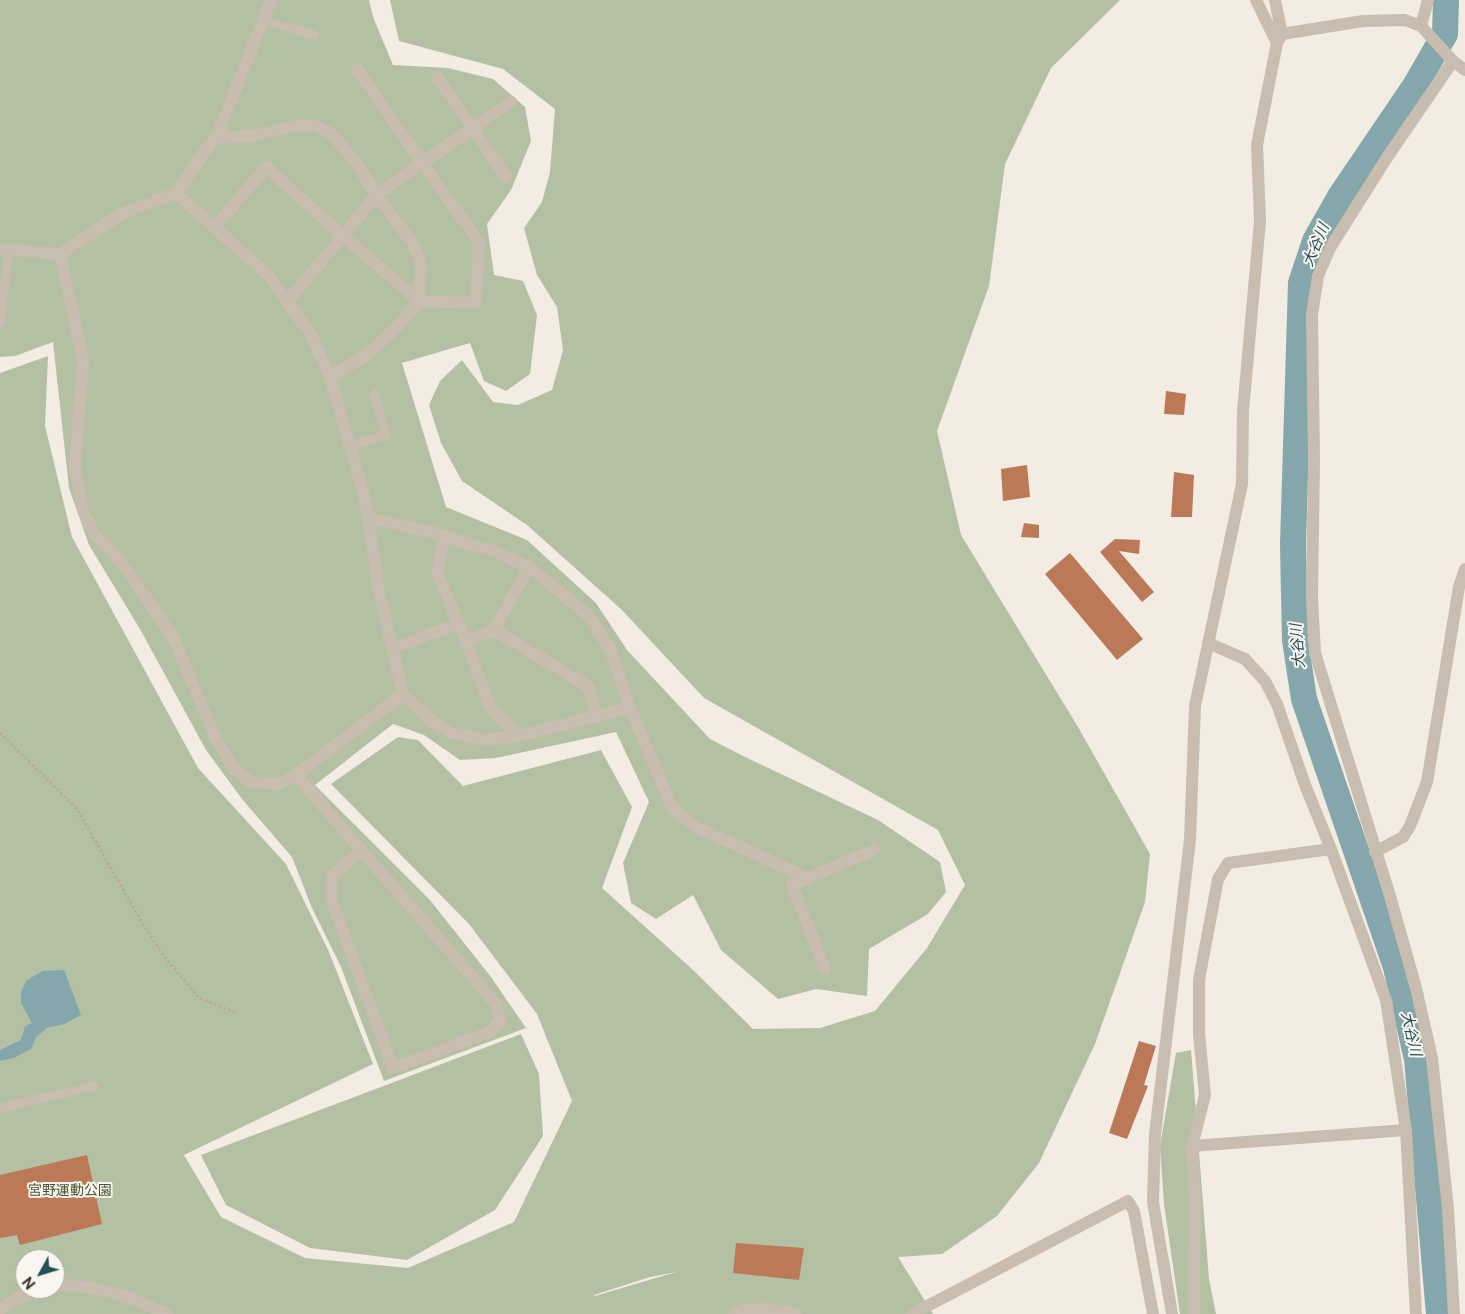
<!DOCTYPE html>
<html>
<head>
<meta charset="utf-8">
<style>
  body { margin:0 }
  #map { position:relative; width:1465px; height:1314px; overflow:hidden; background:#f2ece2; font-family:"Public Sans",sans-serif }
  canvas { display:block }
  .north { position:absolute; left:15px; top:1249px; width:50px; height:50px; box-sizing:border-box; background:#f9f5ef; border:1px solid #aca7a1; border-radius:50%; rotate:231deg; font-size:14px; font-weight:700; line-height:20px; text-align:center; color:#39312c }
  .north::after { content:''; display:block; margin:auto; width:18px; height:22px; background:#254f57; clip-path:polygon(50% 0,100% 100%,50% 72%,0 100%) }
</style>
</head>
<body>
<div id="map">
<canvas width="1465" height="1314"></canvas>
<div class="north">N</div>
</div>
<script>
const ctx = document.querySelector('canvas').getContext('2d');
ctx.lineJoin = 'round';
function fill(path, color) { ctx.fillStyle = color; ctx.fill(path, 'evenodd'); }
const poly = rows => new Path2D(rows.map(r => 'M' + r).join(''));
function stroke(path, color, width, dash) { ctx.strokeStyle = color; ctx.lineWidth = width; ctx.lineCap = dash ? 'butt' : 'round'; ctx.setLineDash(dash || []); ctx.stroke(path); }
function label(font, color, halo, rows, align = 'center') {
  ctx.font = font + ' "Public Sans","Noto Sans JP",sans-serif'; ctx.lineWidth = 4; ctx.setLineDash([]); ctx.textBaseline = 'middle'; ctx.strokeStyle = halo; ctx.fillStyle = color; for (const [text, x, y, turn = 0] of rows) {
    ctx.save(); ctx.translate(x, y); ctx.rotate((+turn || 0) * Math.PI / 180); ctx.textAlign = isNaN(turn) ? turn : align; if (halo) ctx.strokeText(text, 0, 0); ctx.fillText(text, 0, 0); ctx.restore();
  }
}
const green = poly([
  [0,0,369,0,373,17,393,65,448,68,493,79,525,107,531,141,511,190,487,224,494,275,523,281,537,315,530,374,506,391,484,381,470,343,402,363,446,507,527,540,596,603,627,650,710,739,745,757,878,820,940,862,946,892,928,914,869,949,867,996,816,989,778,999,721,950,693,895,656,919,631,903,623,863,649,802,616,732,496,758,460,760,424,735,393,724,315,785,430,900,491,977,526,1028,384,1081,341,967,312,908,292,857,242,799,206,750,140,629,89,545,69,488,53,342,15,356,0,357],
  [390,0,1120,0,1051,68,1005,164,989,286,937,431,961,535,1078,727,1150,854,1145,902,1095,1044,1039,1163,997,1216,942,1254,898,1257,933,1314,0,1314,0,373,48,356,45,426,72,537,198,768,286,864,329,952,373,1064,184,1155,221,1217,305,1258,408,1268,514,1222,572,1101,537,1014,469,924,331,784,398,737,418,740,463,786,601,750,632,807,602,888,693,970,753,1029,820,1028,875,1011,927,948,965,885,938,830,704,698,622,610,527,525,462,481,441,443,429,405,440,381,462,360,493,402,518,405,552,390,563,350,557,307,537,275,524,228,542,202,550,172,555,109,503,69,399,41],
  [25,1259,55,1259,55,1289,25,1289],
  [676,1272,595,1296,594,1295,650,1277],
  [521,1034,539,1074,543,1136,495,1210,407,1260,310,1248,226,1205,201,1155],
  [1191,1050,1209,1279,1216,1314,1180,1314,1164,1204,1160,1146,1176,1053]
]);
const water = poly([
  [64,970,81,1015,64,1024,47,1028,36,1037,31,1049,14,1058,0,1061,0,1050,21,1040,25,1026,32,1023,21,1003,21,992,27,980,43,971]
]);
const river = poly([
  [1439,1314,1417,1059,1396,967,1304,699,1295,640,1293,544,1301,283,1315,241,1341,195,1415,86,1445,34,1446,0]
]);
const building = poly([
  [1166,391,1186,394,1184,415,1164,414],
  [1027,465,1030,497,1003,501,1001,469],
  [1174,472,1194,475,1192,517,1171,517],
  [1024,523,1039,525,1039,538,1021,537],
  [1115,539,1140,540,1139,554,1119,551,1154,592,1142,602,1100,552],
  [1070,553,1143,639,1117,660,1045,574],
  [1139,1041,1156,1046,1144,1085,1148,1086,1127,1139,1109,1133],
  [87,1155,102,1224,20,1245,17,1235,0,1238,0,1175],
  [736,1243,804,1248,799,1280,733,1273]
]);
const path = poly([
  [0,733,77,809,144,926,166,959,199,998,237,1013]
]);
const service = poly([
  [263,20,315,35],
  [0,323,9,251],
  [350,446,386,435,374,393],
  [0,1108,94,1086]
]);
const minor = poly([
  [1256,0,1277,43],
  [1421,26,1428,0],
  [1282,34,1363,21,1405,20,1421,26,1453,61,1465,70],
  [1453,61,1386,159,1330,248,1318,276,1312,315,1314,460,1312,598,1315,653,1390,896,1416,988,1432,1058,1448,1209,1454,1314],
  [357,69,422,163,511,102],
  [437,77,506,177],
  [214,138,252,136,300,125,316,126,332,134,357,164,376,195,412,242,421,262,419,301,476,303,479,242,422,163,376,195,343,236,266,167,215,227],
  [176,193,269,276,311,335,330,377,363,491,368,518,431,532,496,552,529,567,588,615,610,649,630,708,673,809,696,827,808,878,874,850],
  [0,249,60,254,121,214,176,193,219,131,271,0],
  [60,254,83,360,75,468,83,511,94,534,124,565,174,639,215,737,234,769,250,782,278,784,296,775,403,694,379,592,368,518],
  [287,302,343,236,419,301,397,327,368,354,330,377],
  [445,536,437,572,466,641,494,630,589,687,596,717],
  [494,630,529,567],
  [466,641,490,707,519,736],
  [1208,643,1245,659,1265,681,1277,704,1305,785,1331,849,1386,1000,1406,1130,1416,1314],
  [392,649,458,623],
  [403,694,433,722,452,733,485,740,519,736,630,708],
  [296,775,361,850,496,1004,501,1022,487,1033,393,1068,331,899,332,876,361,850],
  [1375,852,1403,837,1410,826,1427,782,1459,587,1465,569],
  [808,878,792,885,825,969],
  [1192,1146,1406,1130],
  [55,1288,68,1285,100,1289,140,1302,167,1314],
  [0,1310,18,1298,47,1289],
  [734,1314,742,1310,769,1309,795,1314],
  [912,1314,1128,1201,1134,1211,1153,1314],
  [1172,1314,1153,1202,1155,1134,1190,840,1195,706,1242,484,1243,411,1260,221,1257,145,1277,43,1282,34,1275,0],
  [1194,1314,1195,1200,1192,1146,1205,1095,1199,1034,1199,980,1218,879,1228,863,1331,849]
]);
const parkNames = [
  ["宮野運動公園",70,1191]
];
const waterNames = [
  ["大谷川",1316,245,-67],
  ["大谷川",1298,646,-95],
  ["大谷川",1411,1034,77]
];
fill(green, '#b3c0a3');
fill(water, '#84a7ac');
stroke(river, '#84a7ac', 26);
fill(building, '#bb7957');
stroke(path, '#b5a899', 2.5, [2.5, 2.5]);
stroke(service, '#c9bdaf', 9);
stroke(minor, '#c9bdaf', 12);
label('14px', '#455532', '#f9f5ef', parkNames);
label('italic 15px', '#254f57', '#f9f5ef', waterNames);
</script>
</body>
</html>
